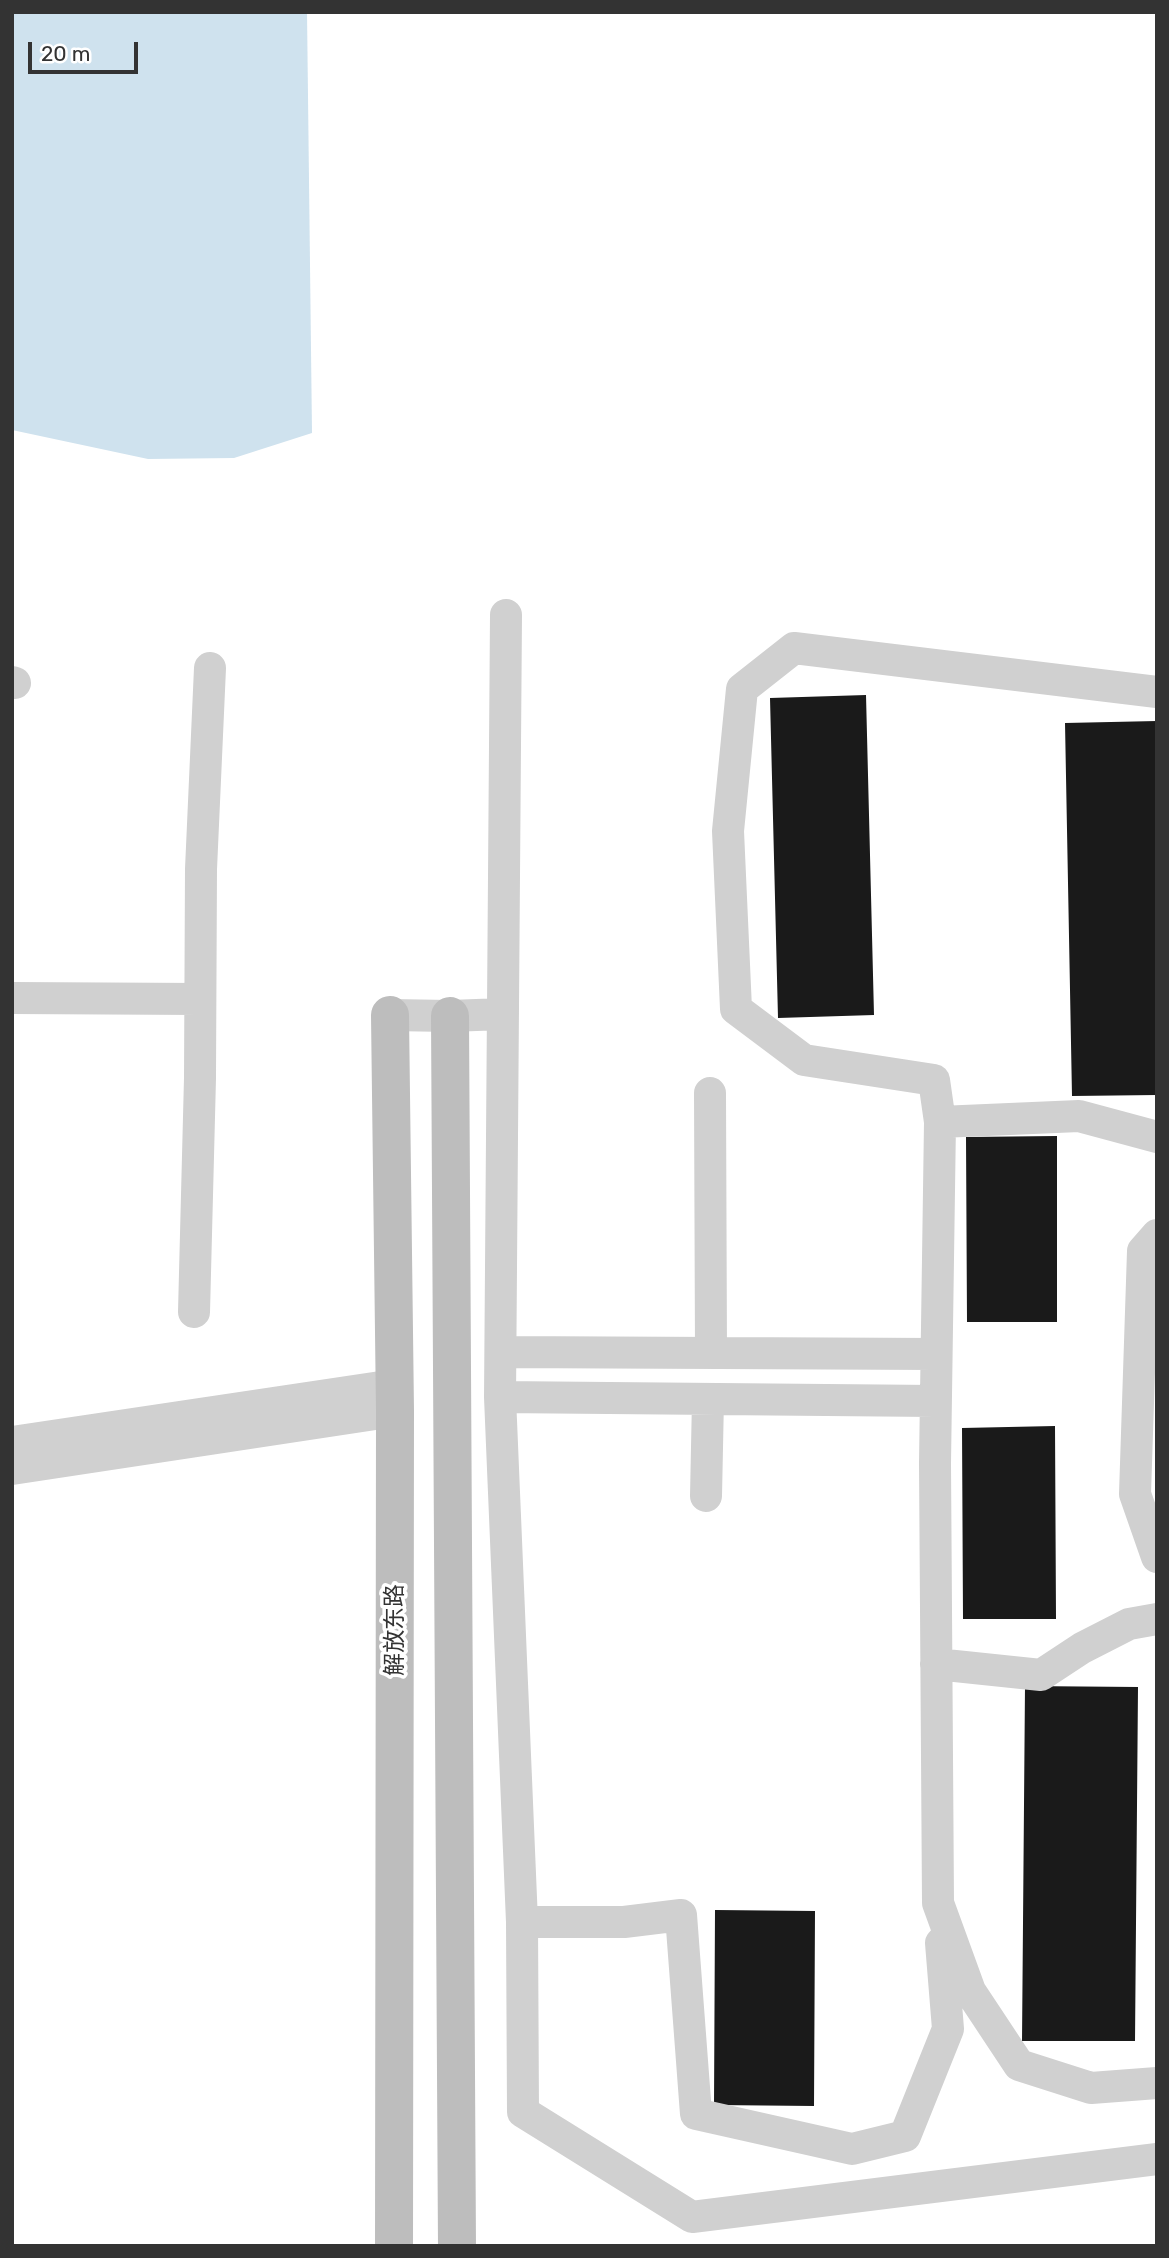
<!DOCTYPE html>
<html>
<head>
<meta charset="utf-8">
<style>
  body { margin:0 }
  #map { position:relative; width:1169px; height:2258px; overflow:hidden; background:#fff; font-family:Rubik,sans-serif }
  canvas { display:block }
  .frame { position:absolute; inset:0; border:14px solid #333; pointer-events:none }
  .scale { position:absolute; left:28px; top:42px; width:110px; height:32px; box-sizing:border-box; border:4px solid #333; border-top:0; padding-left:9px; font-size:21px; line-height:24px; white-space:nowrap; color:#333; -webkit-text-stroke:5px #fff; paint-order:stroke }
</style>
</head>
<body>
<div id="map">
<canvas width="1169" height="2258"></canvas>
<div class="frame"></div>
<div class="scale">20 m</div>
</div>
<script>
const ctx = document.querySelector('canvas').getContext('2d');
ctx.lineJoin = 'round';
function fill(path, color) { ctx.fillStyle = color; ctx.fill(path, 'evenodd'); }
const poly = rows => new Path2D(rows.map(r => 'M' + r).join(''));
function stroke(path, color, width, dash) { ctx.strokeStyle = color; ctx.lineWidth = width; ctx.lineCap = dash ? 'butt' : 'round'; ctx.setLineDash(dash || []); ctx.stroke(path); }
function label(font, color, halo, rows, align = 'center') {
  ctx.font = font + ' Rubik,"Noto Sans SC",sans-serif'; ctx.lineWidth = 7; ctx.setLineDash([]); ctx.textBaseline = 'middle'; ctx.strokeStyle = halo; ctx.fillStyle = color; for (const [text, x, y, turn = 0] of rows) {
    ctx.save(); ctx.translate(x, y); ctx.rotate((+turn || 0) * Math.PI / 180); ctx.textAlign = isNaN(turn) ? turn : align; if (halo) ctx.strokeText(text, 0, 0); ctx.fillText(text, 0, 0); ctx.restore();
  }
}
const water = poly([
  [12,12,307,12,312,433,234,458,148,459,12,430]
]);
const building = poly([
  [866,695,874,1015,778,1018,770,698],
  [1157,721,1157,1095,1072,1096,1065,723],
  [1057,1136,1057,1322,967,1322,966,1137],
  [1055,1426,1056,1619,963,1619,962,1428],
  [1025,1686,1138,1687,1135,2041,1022,2041],
  [715,1910,815,1911,814,2106,714,2105]
]);
const minor = poly([
  [506,615,500,1397,522,1922,523,2112,692,2217,1157,2159],
  [12,682,15,683],
  [1157,692,794,648,742,689,728,831,736,1009,804,1060,934,1080,940,1122,935,1463,938,1903,970,1991,1019,2065,1091,2088,1157,2083],
  [12,998,200,999],
  [390,1015,450,1016,503,1014],
  [710,1093,711,1353],
  [940,1122,1079,1116,1157,1137],
  [1157,1235,1143,1251,1135,1494,1157,1557],
  [194,1312,200,1078,201,869,210,668],
  [501,1352,936,1354],
  [500,1397,935,1401],
  [12,1442,394,1385],
  [12,1469,395,1411],
  [706,1496,708,1399],
  [936,1664,1041,1675,1082,1648,1129,1624,1157,1619],
  [522,1922,624,1922,681,1915,696,2114,852,2149,905,2136,948,2029,941,1943]
]);
const secondary = poly([
  [390,1015,395,1411,394,2246],
  [450,1016,457,2246]
]);
const streetNames = [
  ["解放东路",395,1630,-90]
];
fill(water, '#cfe2ee');
fill(building, '#1a1a1a');
stroke(minor, '#d0d0d0', 32);
stroke(secondary, '#bdbdbd', 38);
label('23px', '#333', '#fff', streetNames);
</script>
</body>
</html>
